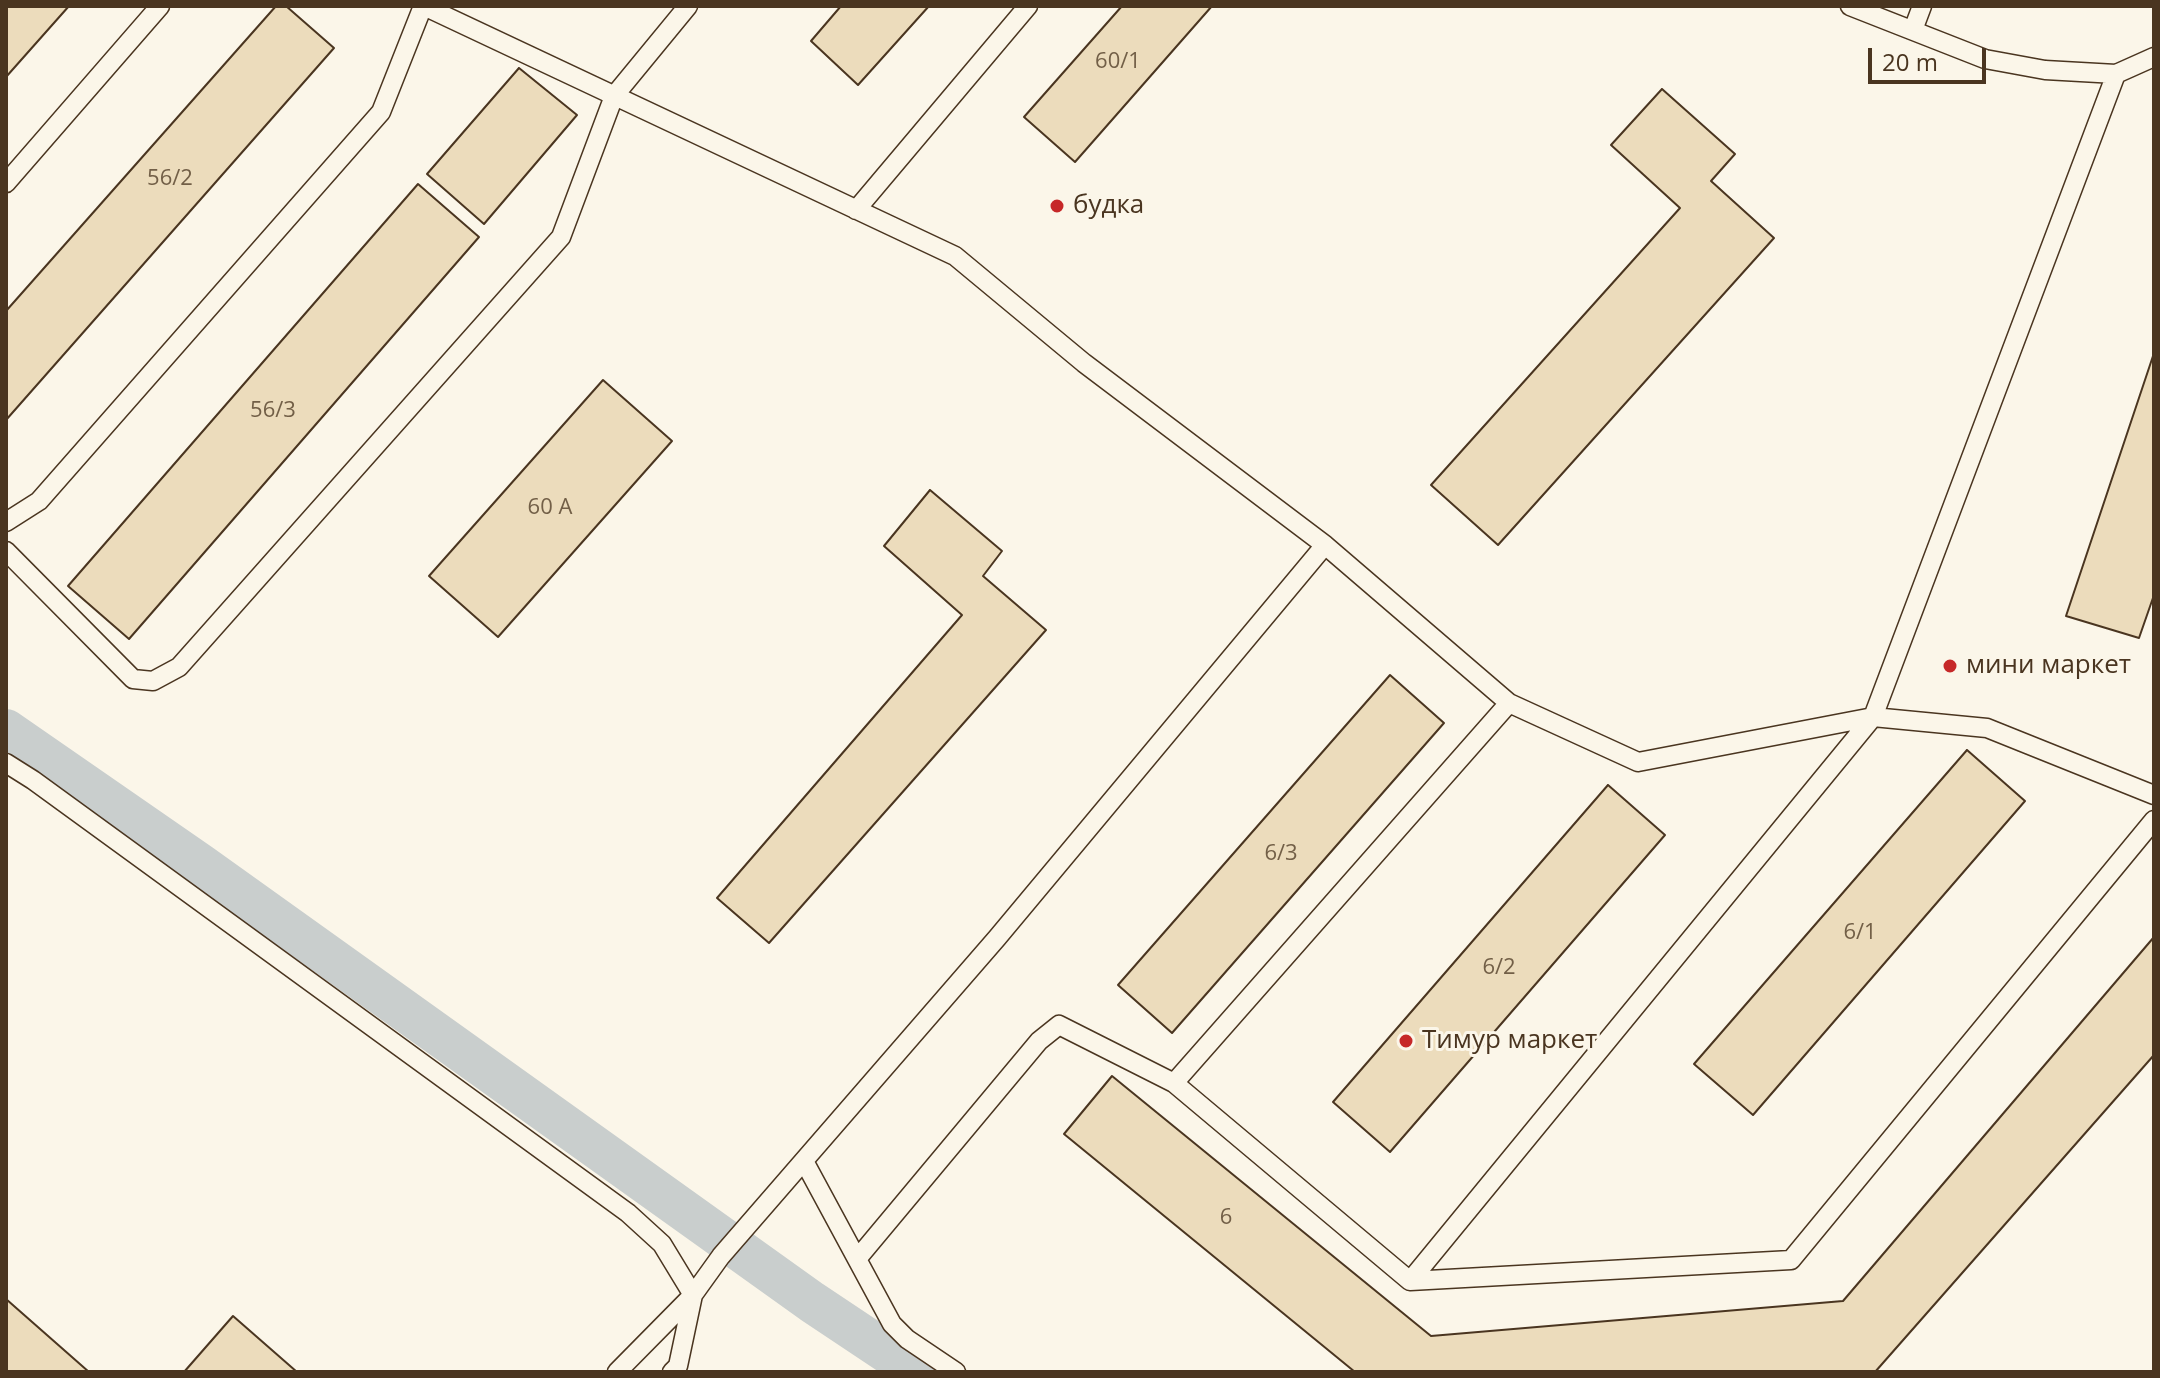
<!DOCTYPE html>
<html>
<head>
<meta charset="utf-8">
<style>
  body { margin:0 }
  #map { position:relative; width:2160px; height:1378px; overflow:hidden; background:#fbf6e9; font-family:"Open Sans",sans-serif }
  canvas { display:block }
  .frame { position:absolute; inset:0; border:8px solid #4a3520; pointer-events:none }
  .scale { position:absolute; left:1868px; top:48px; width:118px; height:36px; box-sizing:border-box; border:4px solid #4a3520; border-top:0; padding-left:10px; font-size:24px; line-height:28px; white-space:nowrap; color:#4a3520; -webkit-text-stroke:6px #fbf6e9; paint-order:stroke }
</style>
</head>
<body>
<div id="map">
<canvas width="2160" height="1378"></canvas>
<div class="frame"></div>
<div class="scale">20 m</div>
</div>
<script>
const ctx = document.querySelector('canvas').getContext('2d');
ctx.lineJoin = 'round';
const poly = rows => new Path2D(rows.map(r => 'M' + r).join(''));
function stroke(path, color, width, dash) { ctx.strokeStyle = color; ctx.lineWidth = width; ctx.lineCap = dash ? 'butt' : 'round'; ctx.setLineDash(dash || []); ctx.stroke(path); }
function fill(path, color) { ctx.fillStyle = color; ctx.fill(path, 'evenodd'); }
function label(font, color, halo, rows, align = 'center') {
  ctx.font = font + ' "Open Sans",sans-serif'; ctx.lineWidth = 6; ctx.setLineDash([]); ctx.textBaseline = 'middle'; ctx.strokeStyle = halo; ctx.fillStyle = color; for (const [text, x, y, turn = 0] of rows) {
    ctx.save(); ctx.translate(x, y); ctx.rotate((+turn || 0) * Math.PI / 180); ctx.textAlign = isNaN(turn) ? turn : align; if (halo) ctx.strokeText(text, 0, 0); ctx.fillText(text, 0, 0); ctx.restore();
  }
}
const canal = poly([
  [6,730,201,865,812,1302,917,1372]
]);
const building = poly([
  [6,6,69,6,6,77,6,6],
  [276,6,286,6,334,48,6,420,6,311,276,6],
  [841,6,929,6,858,85,811,41,841,6],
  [1122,6,1212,6,1075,162,1024,117,1122,6],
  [519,68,577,115,484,224,427,174,519,68],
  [1662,89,1735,154,1711,181,1774,238,1498,545,1431,485,1680,208,1611,145,1662,89],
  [418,184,479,237,129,639,68,586,418,184],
  [2154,353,2154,595,2139,638,2066,616,2154,353],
  [603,380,672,441,498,637,429,576,603,380],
  [930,490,1002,551,983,576,1046,630,769,943,717,898,962,615,884,546,930,490],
  [1390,675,1444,723,1172,1033,1118,985,1390,675],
  [1967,750,2025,801,1753,1115,1694,1064,1967,750],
  [1608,785,1665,835,1390,1152,1333,1102,1608,785],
  [2154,937,2154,1055,1875,1372,1355,1372,1064,1134,1112,1076,1431,1336,1843,1301,2154,937],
  [6,1299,89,1372,6,1372,6,1299],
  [233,1316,297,1372,184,1372,233,1316]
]);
const lane = poly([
  [424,6,955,256,1084,363,1325,545,1509,703,1638,762,1873,717,1987,728,2154,795],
  [1850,6,1985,59,2045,70,2116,74,2154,57],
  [1913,30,1922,6],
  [6,183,160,6],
  [856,210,1028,6],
  [6,522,39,501,381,112,423,6],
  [6,551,133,679,153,681,179,667,561,237,614,96,688,6],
  [6,763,33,780,628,1213,662,1244,693,1295,678,1366,672,1372],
  [1174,1083,1509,703],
  [804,1161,892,1324,907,1339,956,1372],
  [857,1259,1039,1041,1059,1025,1174,1083,1410,1281,1791,1260,2154,820],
  [1410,1281,1873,717,2116,74],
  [617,1372,693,1295,721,1256,997,938,1325,545]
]);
const markers = [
  [1057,206,8,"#c62828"],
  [1950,666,8,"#c62828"],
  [1406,1041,8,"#c62828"]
];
const numberNames = [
  ["60/1",1118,62],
  ["56/2",170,179],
  ["56/3",273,411],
  ["60 A",550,508],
  ["6/3",1281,854],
  ["6/1",1860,933],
  ["6/2",1499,968],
  ["6",1226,1218]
];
const poiNames = [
  ["будка",1073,206],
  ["мини маркет",1966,666],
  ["Тимур маркет",1422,1041]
];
stroke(canal, '#c9cecd', 42);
fill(building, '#ecdcbc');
stroke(building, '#4a3520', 2);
stroke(lane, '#4a3520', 21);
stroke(lane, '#fbf6e9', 18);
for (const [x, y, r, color] of markers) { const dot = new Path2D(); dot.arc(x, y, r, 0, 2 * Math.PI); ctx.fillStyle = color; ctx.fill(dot); stroke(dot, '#fbf6e9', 3); }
label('22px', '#725f47', null, numberNames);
label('26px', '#4a3520', '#fbf6e9', poiNames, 'left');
</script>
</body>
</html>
